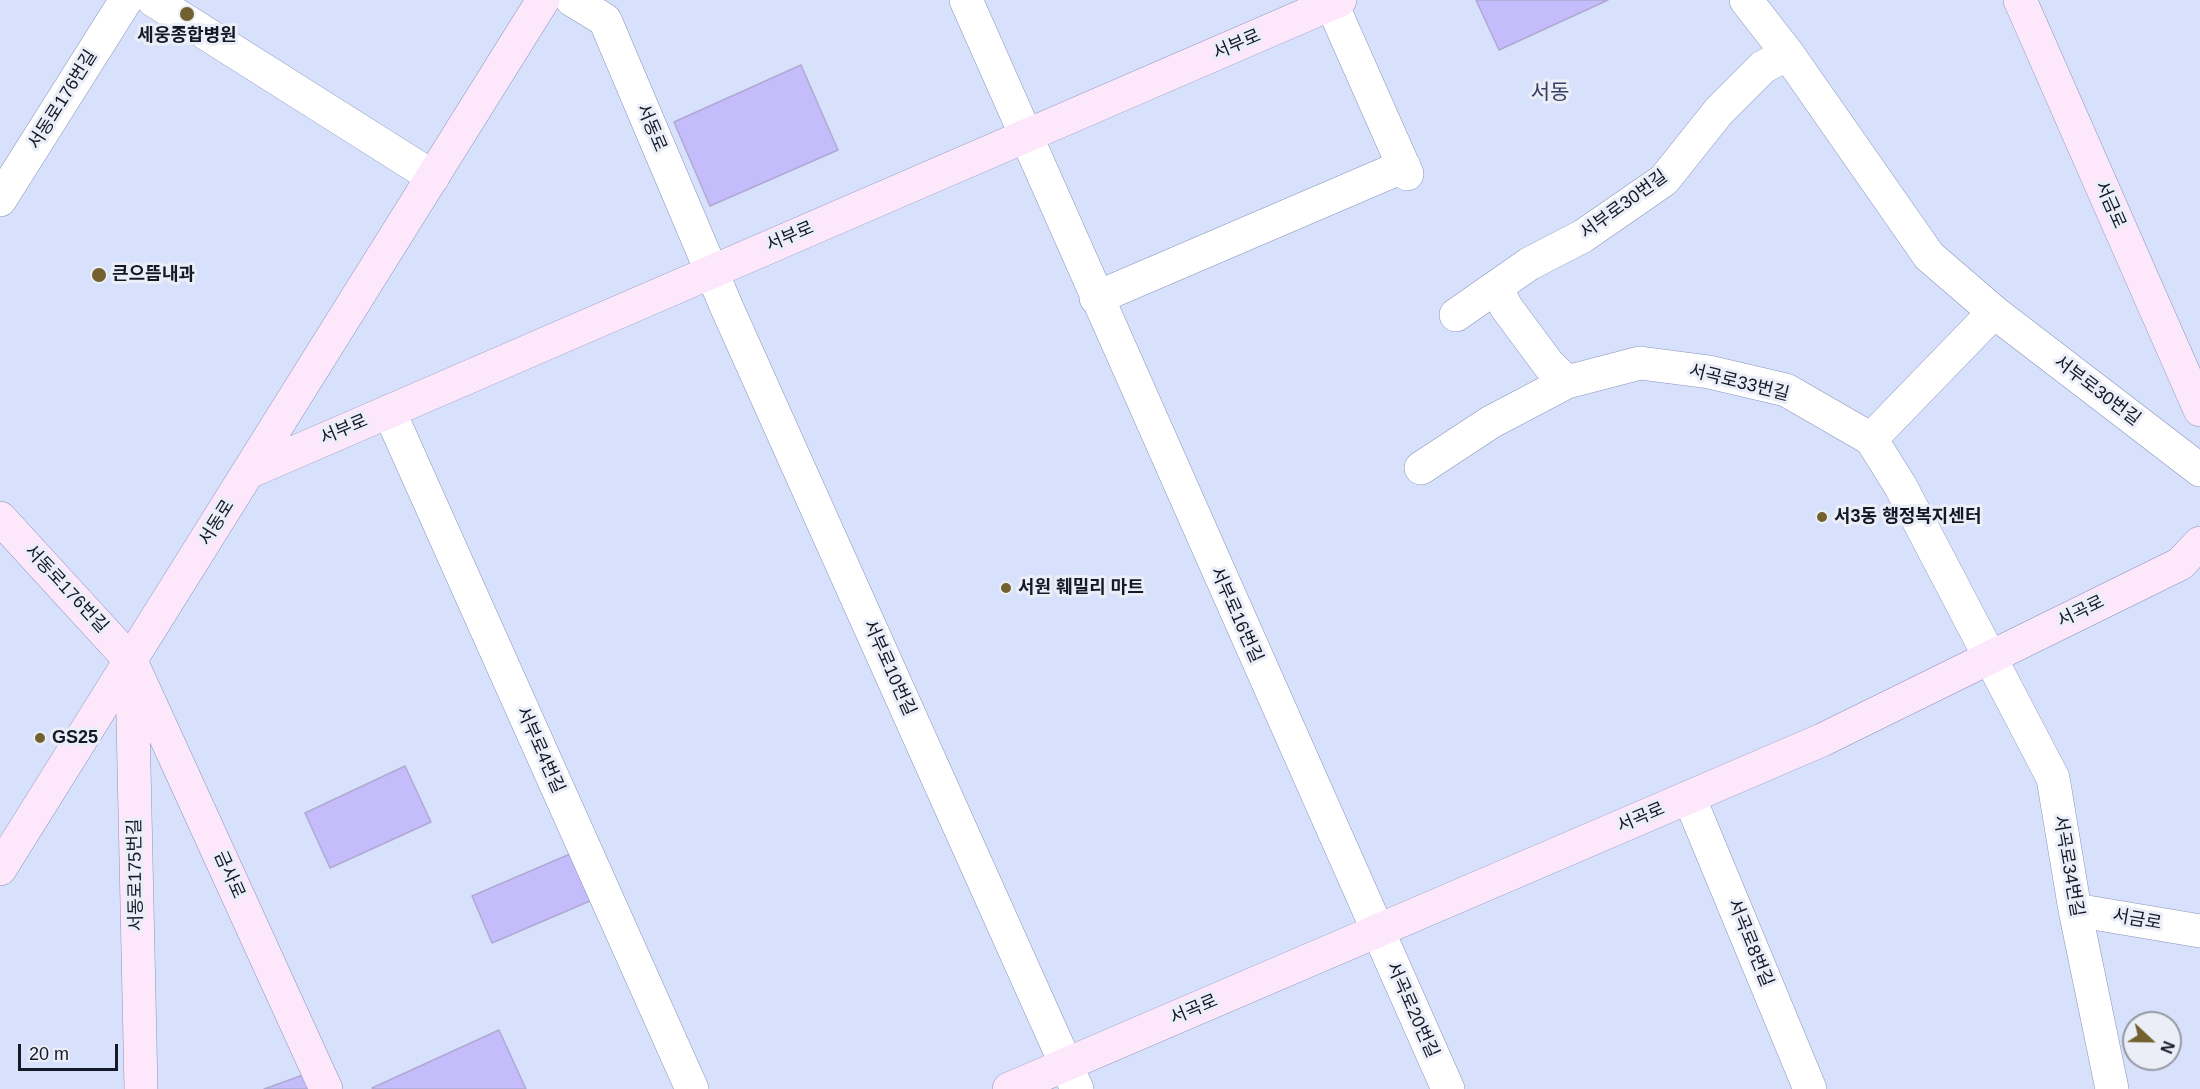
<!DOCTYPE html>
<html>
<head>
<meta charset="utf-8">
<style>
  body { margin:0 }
  #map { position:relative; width:2200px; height:1089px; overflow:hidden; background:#d8e1fb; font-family:Helvetica,sans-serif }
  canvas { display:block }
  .north { position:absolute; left:2122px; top:1011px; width:60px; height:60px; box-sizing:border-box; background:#ebeef7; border:2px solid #9599a4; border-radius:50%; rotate:112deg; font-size:16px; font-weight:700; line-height:24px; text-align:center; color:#141928 }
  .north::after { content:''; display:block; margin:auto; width:21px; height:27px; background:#72612f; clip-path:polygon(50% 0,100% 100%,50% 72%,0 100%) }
  .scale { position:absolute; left:18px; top:1044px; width:100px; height:27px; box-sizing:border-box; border:3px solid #141928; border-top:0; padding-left:8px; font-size:18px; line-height:21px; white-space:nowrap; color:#141928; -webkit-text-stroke:4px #ebeef7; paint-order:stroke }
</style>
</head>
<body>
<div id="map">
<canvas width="2200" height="1089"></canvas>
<div class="north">N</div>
<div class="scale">20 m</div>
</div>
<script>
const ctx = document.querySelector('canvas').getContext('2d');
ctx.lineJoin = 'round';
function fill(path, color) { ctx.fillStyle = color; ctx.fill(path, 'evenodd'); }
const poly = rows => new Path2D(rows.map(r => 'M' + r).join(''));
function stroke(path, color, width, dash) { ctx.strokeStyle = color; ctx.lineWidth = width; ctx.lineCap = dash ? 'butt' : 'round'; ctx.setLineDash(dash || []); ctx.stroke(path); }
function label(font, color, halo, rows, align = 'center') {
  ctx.font = font + ' Helvetica,"Noto Sans KR",sans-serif'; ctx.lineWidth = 6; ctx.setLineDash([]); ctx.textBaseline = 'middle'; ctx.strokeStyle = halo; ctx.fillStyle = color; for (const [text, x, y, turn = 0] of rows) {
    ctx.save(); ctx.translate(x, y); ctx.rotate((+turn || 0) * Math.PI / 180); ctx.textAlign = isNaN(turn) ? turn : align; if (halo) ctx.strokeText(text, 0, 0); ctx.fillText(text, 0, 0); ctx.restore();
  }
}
const building = poly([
  [1476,0,1608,0,1499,50,1476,0],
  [801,65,838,150,710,206,674,122,801,65],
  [405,766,431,822,330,868,305,813,405,766],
  [570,854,590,901,492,943,472,896,570,854],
  [499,1030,526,1089,373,1089,372,1088,499,1030],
  [303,1075,308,1089,264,1089,303,1075]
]);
const street = poly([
  [153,0,433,177],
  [572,0,605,20,727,308,1077,1089],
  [966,0,1448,1089],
  [1330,0,1407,174],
  [1746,0,1788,54,1929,256,1994,312,2200,470],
  [0,200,126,0],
  [1497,288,1506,307,1549,365,1567,382],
  [1096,298,1404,166],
  [1456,315,1529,264,1583,236,1664,180,1719,111,1763,67,1788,54],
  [389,411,692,1089],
  [1871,439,1994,312],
  [1421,468,1491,422,1567,382,1640,363,1709,372,1786,390,1871,439,1901,487,2053,778,2075,910,2112,1089],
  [1689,797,1810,1089],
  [2075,910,2200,931]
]);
const secondary = poly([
  [2020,0,2200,410],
  [249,472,1340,0],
  [0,518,131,661,326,1089],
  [132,674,141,1089],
  [0,869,543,0],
  [1009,1089,1822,740,2180,564,2200,543]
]);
const markers = [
  [187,14,8,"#72612f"],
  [99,275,8,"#72612f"],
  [1822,517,6,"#72612f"],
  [1006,588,6,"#72612f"],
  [40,738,6,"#72612f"]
];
const poiNames = [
  ["세웅종합병원",187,36,"center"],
  ["큰으뜸내과",112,275],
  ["서3동 행정복지센터",1834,517],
  ["서원 훼밀리 마트",1018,588],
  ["GS25",52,738]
];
const streetNames = [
  ["서부로",1237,45,-23],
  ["서동로176번길",63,100,-58],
  ["서동로",651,128,67],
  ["서부로30번길",1624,205,-36],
  ["서금로",2110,205,66],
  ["서부로",790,237,-23],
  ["서곡로33번길",1739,383,14],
  ["서부로30번길",2097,391,37],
  ["서부로",344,430,-23],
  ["서동로",217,523,-58],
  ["서동로176번길",66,589,47],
  ["서곡로",2081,612,-26],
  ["서부로16번길",1236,615,66],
  ["서부로10번길",889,668,66],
  ["서부로4번길",540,750,66],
  ["서곡로",1641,818,-23],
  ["서곡로34번길",2068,866,80],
  ["서동로175번길",136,875,-91],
  ["금사로",229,875,66],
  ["서금로",2137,920,10],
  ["서곡로8번길",1750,943,68],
  ["서곡로",1194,1010,-23],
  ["서곡로20번길",1412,1010,66]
];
const quarterNames = [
  ["서동",1550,93]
];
fill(building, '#c5bcfb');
stroke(building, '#afa9d4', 1.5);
stroke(street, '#8794bc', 34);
stroke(secondary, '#8794bc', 34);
stroke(street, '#fff', 33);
stroke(secondary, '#fde7fa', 33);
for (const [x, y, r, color] of markers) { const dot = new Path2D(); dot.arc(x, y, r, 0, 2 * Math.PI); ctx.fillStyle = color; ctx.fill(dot); stroke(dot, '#ebeef7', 2); }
label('bold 18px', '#141928', '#ebeef7', poiNames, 'left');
label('18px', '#141928', '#ebeef7', streetNames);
label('21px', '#353f62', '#ebeef7', quarterNames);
</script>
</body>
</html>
